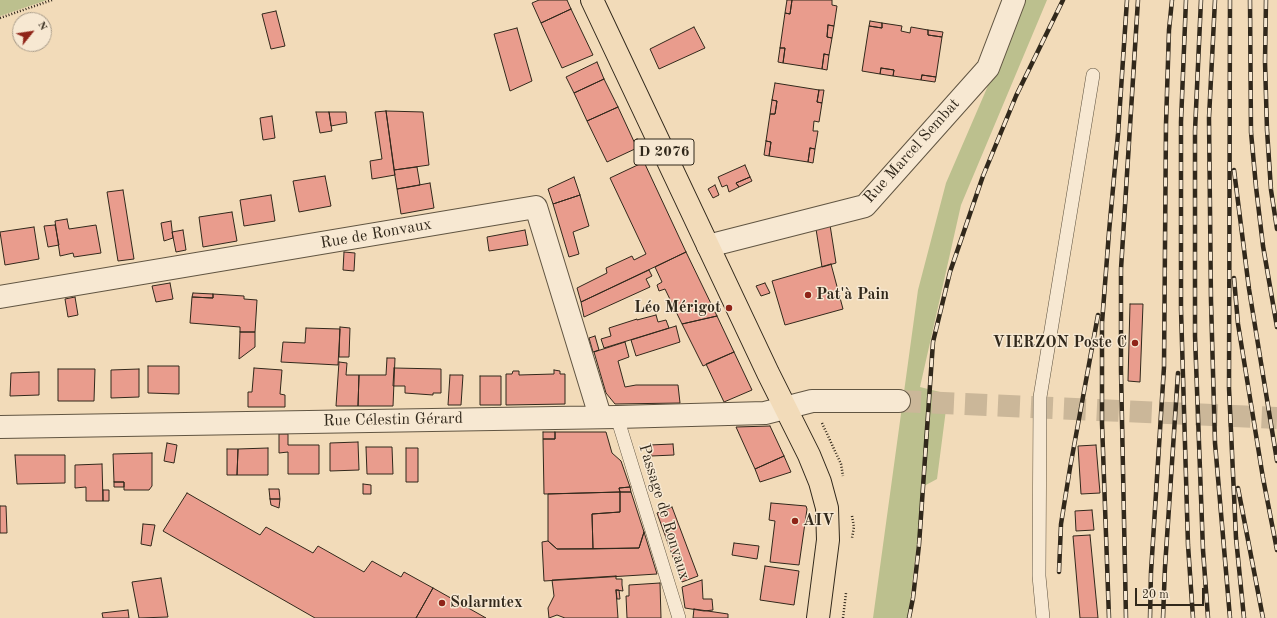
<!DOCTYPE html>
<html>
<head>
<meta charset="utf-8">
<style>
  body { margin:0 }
  #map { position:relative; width:1277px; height:618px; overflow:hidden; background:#f2dbb9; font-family:"Old Standard TT",serif }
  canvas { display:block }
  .north { position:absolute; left:12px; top:12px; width:40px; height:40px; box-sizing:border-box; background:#f7e8d2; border:1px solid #a89b89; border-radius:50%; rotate:60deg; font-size:11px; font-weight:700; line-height:16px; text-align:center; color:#31281b }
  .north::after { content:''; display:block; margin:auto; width:14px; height:18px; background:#8f2418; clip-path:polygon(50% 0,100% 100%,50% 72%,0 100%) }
  .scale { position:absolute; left:1135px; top:588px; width:69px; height:18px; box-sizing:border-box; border:2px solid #31281b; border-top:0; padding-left:5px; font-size:12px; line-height:14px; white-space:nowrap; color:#31281b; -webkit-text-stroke:3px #f7e8d2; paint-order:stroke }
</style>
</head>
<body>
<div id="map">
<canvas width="1277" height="618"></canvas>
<div class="north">N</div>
<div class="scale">20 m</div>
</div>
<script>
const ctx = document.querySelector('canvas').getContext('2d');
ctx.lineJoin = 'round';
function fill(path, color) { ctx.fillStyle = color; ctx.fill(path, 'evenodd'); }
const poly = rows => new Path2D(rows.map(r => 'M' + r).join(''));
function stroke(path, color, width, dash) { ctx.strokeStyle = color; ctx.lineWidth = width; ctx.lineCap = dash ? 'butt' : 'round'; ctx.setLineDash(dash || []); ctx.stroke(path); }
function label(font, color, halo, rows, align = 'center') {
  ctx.font = font + ' "Old Standard TT",serif'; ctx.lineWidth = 3; ctx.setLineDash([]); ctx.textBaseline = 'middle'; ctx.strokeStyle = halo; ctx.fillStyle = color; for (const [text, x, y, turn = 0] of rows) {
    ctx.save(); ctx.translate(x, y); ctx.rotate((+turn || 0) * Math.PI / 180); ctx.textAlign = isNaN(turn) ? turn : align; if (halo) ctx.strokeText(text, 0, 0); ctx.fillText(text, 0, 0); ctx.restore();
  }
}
const green = poly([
  [0,0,47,0,0,16],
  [1018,0,1047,0,961,205,920,387,948,394,937,479,924,486,908,618,873,618,918,290,946,183,987,88]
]);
const building = poly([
  [539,0,567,0,571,9,541,23,532,3,539,0],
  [787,0,792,0,790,14,785,13,787,0],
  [792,0,832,0,832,5,837,6,834,26,828,25,827,37,832,38,829,55,824,54,822,69,783,63,785,48,780,48,785,13,790,14,792,0],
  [571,9,593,55,562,68,541,23,571,9],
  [276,11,285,46,271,49,262,14,276,11],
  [870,21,882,23,882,28,869,26,870,21],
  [882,23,902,26,901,31,910,33,911,27,928,30,928,35,942,37,936,77,922,75,921,80,893,76,894,70,881,68,880,74,862,71,869,26,882,28,882,23],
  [828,25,834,26,832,38,827,37,828,25],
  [694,27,705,48,659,69,650,49,694,27],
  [517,28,532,81,510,91,494,34,517,28],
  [928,30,943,32,942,37,928,35,928,30],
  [780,48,785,48,783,63,778,62,780,48],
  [824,54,829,55,827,70,822,69,824,54],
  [597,62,604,79,574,93,566,77,597,62],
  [881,68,894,70,893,76,880,74,881,68],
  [922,75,936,77,935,82,921,80,922,75],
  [604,79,618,107,587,121,574,93,604,79],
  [775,83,819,90,817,102,822,103,819,122,814,121,813,131,818,131,815,149,810,148,808,162,769,156,771,142,766,141,770,114,775,114,777,101,772,100,775,83],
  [819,90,824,90,822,103,817,102,819,90],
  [772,100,777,101,775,114,770,114,772,100],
  [618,107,637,148,607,162,587,121,618,107],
  [386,111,395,175,372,179,370,161,382,159,375,112,386,111],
  [386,111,423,112,429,165,394,170,386,111],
  [316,112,329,112,332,131,320,133,316,112],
  [329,112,346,112,347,123,331,126,329,112],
  [272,116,275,138,263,140,260,118,272,116],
  [766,141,771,142,769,156,764,155,766,141],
  [810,148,815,149,813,163,808,162,810,148],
  [644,162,686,252,581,302,577,288,607,273,606,268,632,256,634,260,646,254,610,178,644,162],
  [745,165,750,177,736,183,739,187,729,192,727,185,722,187,718,177,745,165],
  [417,167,420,185,397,189,394,170,417,167],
  [325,176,331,206,299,212,293,181,325,176],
  [574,177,580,195,553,204,548,189,574,177],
  [750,177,752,181,739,187,736,183,750,177],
  [430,183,434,208,401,214,397,189,430,183],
  [715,185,719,195,713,198,708,189,715,185],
  [123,190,134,259,118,261,107,192,123,190],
  [271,195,275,221,244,226,240,200,271,195],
  [580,195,589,226,573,232,579,254,569,257,553,204,580,195],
  [232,212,237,241,203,247,199,217,232,212],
  [67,219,69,229,96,225,101,253,74,257,73,253,60,256,55,221,67,219],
  [171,221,173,238,164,241,161,223,171,221],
  [55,225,59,245,48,247,44,226,55,225],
  [830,225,836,263,822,267,816,229,830,225],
  [34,227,39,259,5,265,0,232,34,227],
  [183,230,186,250,176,252,172,232,183,230],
  [525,230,528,245,489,251,487,237,525,230],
  [344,252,355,253,354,271,343,270,344,252],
  [686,252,717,316,682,324,665,289,659,291,657,285,662,282,655,267,686,252],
  [831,264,843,309,785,325,772,281,831,264],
  [649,270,652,276,646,279,650,287,584,317,581,302,649,270],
  [170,283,173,299,156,302,152,286,170,283],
  [765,283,770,293,761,296,756,286,765,283],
  [193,293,213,294,213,298,192,297,193,293],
  [213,294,244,296,244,299,257,300,255,332,240,332,240,327,190,323,192,297,213,298,213,294],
  [75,297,78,315,68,317,65,299,75,297],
  [1130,304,1143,304,1140,382,1128,381,1130,304],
  [656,315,658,322,666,320,669,328,604,348,601,339,611,336,609,328,637,319,637,320,656,315],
  [717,316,734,352,703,366,682,324,717,316],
  [676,326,680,342,636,356,631,340,676,326],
  [340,327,350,328,349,357,339,357,340,327],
  [306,328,340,329,338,365,281,362,283,342,305,343,306,328],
  [240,332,255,332,255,347,239,359,240,332],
  [595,336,599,350,593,352,589,338,595,336],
  [625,342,629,357,618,361,625,387,636,385,678,385,680,403,615,404,606,393,594,352,625,342],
  [734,352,752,390,724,402,706,364,734,352],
  [387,358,395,358,393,406,358,406,359,375,386,375,387,358],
  [339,362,347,363,346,375,359,375,358,406,336,406,339,362],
  [148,366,179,366,179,394,148,393,148,366],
  [254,368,282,370,280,394,285,395,285,407,248,407,248,392,252,392,254,368],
  [394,368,441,369,441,393,433,393,433,395,405,393,405,386,393,386,394,368],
  [58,369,95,369,94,401,58,401,58,369],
  [139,369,139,397,111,398,111,370,139,369],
  [554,370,560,371,560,374,565,374,565,404,506,405,506,374,512,374,513,371,519,371,519,375,554,374,554,370],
  [39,372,39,395,10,396,11,373,39,372],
  [450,375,463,375,461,405,448,405,450,375],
  [480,376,501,376,501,405,480,405,480,376],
  [770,426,784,456,755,469,736,427,770,426],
  [543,432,555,432,555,439,543,439,543,432],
  [555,432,606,432,612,453,621,461,630,487,619,488,620,492,544,494,543,439,555,439,555,432],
  [279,434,288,434,288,445,319,445,319,474,288,474,288,452,279,453,279,434],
  [358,442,359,470,330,471,330,443,358,442],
  [167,443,177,445,174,463,164,461,167,443],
  [673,444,674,455,651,456,650,445,673,444],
  [1096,445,1100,493,1081,494,1078,446,1096,445],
  [366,447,392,447,393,474,367,474,366,447],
  [268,448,268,475,237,475,238,449,268,448],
  [406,448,418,448,418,482,406,482,406,448],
  [227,449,238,449,237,475,227,475,227,449],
  [152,453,152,486,149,490,124,490,124,482,114,482,113,454,152,453],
  [15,455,65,455,65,483,17,484,15,455],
  [784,456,791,472,760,482,755,469,784,456],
  [102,464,103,501,86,501,86,487,75,488,75,465,102,464],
  [114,482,124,482,124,487,114,487,114,482],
  [363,484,371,485,371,494,363,494,363,484],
  [630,487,631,492,620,492,619,488,630,487],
  [269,489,279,489,280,499,270,499,269,489],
  [103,490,109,490,109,501,103,501,103,490],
  [620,492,631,492,644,532,639,548,593,549,592,514,620,512,620,492],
  [620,492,620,512,592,514,593,549,557,549,548,541,548,494,620,492],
  [187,493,260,535,266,527,313,553,318,546,364,572,372,561,401,577,404,572,433,588,416,618,315,618,163,531,187,493],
  [270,499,280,499,279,508,271,505,270,499],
  [771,503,806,506,807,509,799,565,770,562,775,521,769,520,771,503],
  [0,506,6,506,7,533,0,533,0,506],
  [672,507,698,576,682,582,657,513,672,507],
  [1092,510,1094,530,1076,531,1075,511,1092,510],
  [143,524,155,525,151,546,141,544,143,524],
  [644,532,657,574,544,581,542,542,548,541,557,549,639,548,644,532],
  [1090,535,1098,618,1080,618,1073,536,1090,535],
  [734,543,759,546,757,559,732,555,734,543],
  [765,566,799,571,794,605,760,600,765,566],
  [616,576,616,579,622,579,622,585,623,591,616,590,618,618,565,618,557,615,549,618,548,608,554,596,552,580,616,576],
  [161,578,168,617,139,618,132,582,161,578],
  [702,580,703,599,712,599,713,610,704,611,685,608,682,587,702,580],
  [660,583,661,618,627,618,626,596,629,596,629,585,660,583],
  [433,588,486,618,416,618,433,588],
  [616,590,619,590,620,599,617,599,616,590],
  [694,609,728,614,728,618,693,618,694,609],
  [128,610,129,618,103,618,102,613,128,610]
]);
const streetTunnel = poly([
  [899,401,1277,418]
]);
const path = poly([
  [0,18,52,0],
  [822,423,841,464,843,476],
  [852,516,854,527,852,538],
  [843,618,846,593]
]);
const lane = poly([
  [617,417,679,618],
  [1043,618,1039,576,1040,397,1093,75]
]);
const street = poly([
  [708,246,865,206,988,68,1014,0],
  [0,297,536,207,600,416],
  [0,427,617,417,765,413,812,401,899,401]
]);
const primary = poly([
  [592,0,768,373,809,455,820,482,827,508,828,540,818,618]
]);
const rail = poly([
  [1186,0,1181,122,1181,309,1188,545,1193,618],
  [1201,0,1195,131,1195,336,1203,550,1208,618],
  [1215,0,1209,118,1211,301,1215,443,1230,618],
  [1230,0,1229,388,1236,538,1244,618],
  [1250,0,1251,132,1256,187,1263,246,1277,327],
  [1266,0,1265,62,1267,130,1271,190,1277,229],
  [1234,170,1249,289,1277,461],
  [1234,278,1238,324,1263,478,1277,550],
  [1238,488,1263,618],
  [1059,572,1061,524,1070,468,1098,315],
  [909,618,913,598,919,545,933,342,950,272,983,176,1016,96,1063,0],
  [1109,618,1102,423,1102,323,1109,232,1118,134,1127,0],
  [1126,618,1121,371,1121,269,1138,0],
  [1150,618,1151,572,1164,367,1166,124,1169,30,1172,0],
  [1163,618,1165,567,1178,373]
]);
const markers = [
  [808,295,4,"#8f2418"],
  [729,308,4,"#8f2418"],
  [1135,343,4,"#8f2418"],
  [795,521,4,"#8f2418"],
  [442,603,4,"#8f2418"]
];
const shields = [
  [664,152,60]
];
const shieldNames = [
  ["D 2076",664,152]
];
const streetNames = [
  ["Rue Marcel Sembat",912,151,-48],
  ["Rue de Ronvaux",376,234,-10],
  ["Rue Célestin Gérard",393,420,-1],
  ["Passage de Ronvaux",664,512,73]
];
const poiNames = [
  ["Pat'à Pain",816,295],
  ["Léo Mérigot",721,308,"right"],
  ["VIERZON Poste C",1127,343,"right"],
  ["AIV",803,521],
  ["Solarmtex",450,603]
];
fill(green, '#bcc08e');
fill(building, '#e99c8d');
stroke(building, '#31281b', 1);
stroke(streetTunnel, '#cbb799', 22, [22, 11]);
stroke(lane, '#615542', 14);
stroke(street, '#615542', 24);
stroke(primary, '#31281b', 24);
stroke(path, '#31281b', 2.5, [1, 2]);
stroke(lane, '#f7e8d2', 13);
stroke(street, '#f7e8d2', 22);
stroke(primary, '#f2dbb9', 22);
stroke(rail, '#31281b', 4.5);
stroke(rail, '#f7e8d2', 3, [9]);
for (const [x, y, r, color] of markers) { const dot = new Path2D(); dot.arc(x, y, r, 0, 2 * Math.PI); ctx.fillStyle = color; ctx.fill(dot); stroke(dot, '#f7e8d2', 1.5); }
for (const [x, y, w] of shields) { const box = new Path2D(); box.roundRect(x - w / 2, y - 13, w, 26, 3); ctx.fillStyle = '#f7e8d2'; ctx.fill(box); stroke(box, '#31281b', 1); }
label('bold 15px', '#31281b', null, shieldNames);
label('16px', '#31281b', '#f7e8d2', streetNames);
label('bold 16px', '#31281b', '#f7e8d2', poiNames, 'left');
</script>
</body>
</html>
